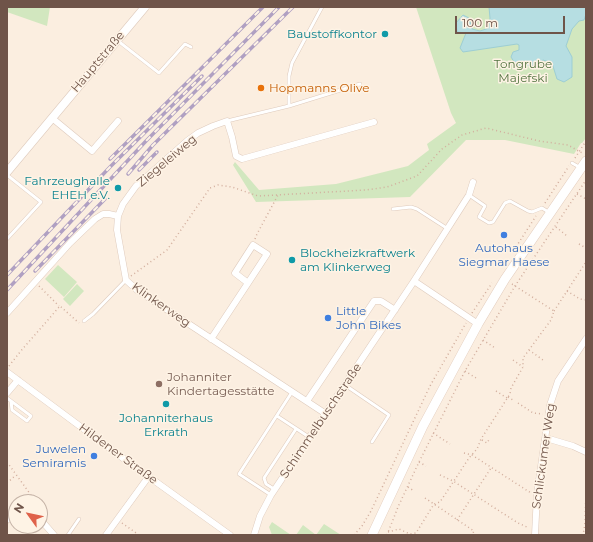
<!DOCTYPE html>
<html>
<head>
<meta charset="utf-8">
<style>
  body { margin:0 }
  #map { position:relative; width:593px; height:542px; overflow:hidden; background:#fbeee0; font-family:Montserrat,sans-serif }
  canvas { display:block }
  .frame { position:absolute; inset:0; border:8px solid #6f5449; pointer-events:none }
  .north { position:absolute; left:8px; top:494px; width:40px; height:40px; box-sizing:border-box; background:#fef3e5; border:1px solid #c5b3a7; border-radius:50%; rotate:303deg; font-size:11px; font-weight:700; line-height:16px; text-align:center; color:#6f5449 }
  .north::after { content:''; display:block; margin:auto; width:14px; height:18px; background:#df624a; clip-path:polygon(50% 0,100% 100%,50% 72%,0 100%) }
  .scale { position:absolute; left:455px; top:16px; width:110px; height:18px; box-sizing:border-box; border:2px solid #6f5449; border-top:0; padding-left:5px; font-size:12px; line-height:14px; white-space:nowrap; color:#6f5449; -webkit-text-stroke:3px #fef3e5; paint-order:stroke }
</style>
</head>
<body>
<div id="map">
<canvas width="593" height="542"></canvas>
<div class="frame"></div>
<div class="north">N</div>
<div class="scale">100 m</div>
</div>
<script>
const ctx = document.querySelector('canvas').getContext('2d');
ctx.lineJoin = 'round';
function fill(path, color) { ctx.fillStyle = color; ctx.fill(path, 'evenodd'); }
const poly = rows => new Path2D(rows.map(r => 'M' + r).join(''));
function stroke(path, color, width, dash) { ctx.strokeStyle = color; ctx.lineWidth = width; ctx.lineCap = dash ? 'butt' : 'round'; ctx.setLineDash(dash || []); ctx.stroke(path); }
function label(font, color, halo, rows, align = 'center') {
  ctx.font = font + ' Montserrat,sans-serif'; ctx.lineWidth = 3; ctx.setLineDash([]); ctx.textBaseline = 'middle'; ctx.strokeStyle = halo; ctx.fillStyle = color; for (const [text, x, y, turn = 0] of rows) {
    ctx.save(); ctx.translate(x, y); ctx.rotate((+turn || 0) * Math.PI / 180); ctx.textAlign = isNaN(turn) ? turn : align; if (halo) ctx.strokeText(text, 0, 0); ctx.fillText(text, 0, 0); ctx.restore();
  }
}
const green = poly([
  [7,7,50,7,47,26,7,12],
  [416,7,586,7,586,138,582,143,581,143,574,154,505,140,466,140,410,197,256,202,233,165,235,162,259,190,336,184,408,166,429,150,427,144,456,123,451,113],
  [58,265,77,282,64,297,45,279],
  [77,284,84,291,70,306,63,299],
  [272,522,291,535,272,535,269,527],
  [324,524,341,535,296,535,303,525,316,535]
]);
const water = poly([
  [489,7,586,7,586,14,584,20,579,21,572,29,566,46,572,57,572,77,564,82,557,79,552,63,543,60,535,66,516,65,511,57,513,52,519,50,519,45,517,44,463,52,460,48,466,33,457,32,456,23,463,15,469,18,472,29,480,31,489,28,490,18,489,7]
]);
const path = poly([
  [575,158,586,141],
  [577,194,586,199],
  [545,203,569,166],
  [556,227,567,236],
  [255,239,257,234,278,195],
  [579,244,586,248],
  [514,250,536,216],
  [131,276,167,250,210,188,218,185,232,187,258,196,366,190,387,187,417,176,442,149,462,135,486,128,539,141,568,145,582,153],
  [39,286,59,306],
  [567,291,580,299,586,300],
  [554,311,586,262],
  [472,313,492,283],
  [483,340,495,348],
  [529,350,543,360],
  [513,360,523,367],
  [9,366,20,352,60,306,79,323],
  [465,371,476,378],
  [496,391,507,398],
  [508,397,513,400],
  [518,403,533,413,543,414],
  [433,433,450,444],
  [482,440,487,443,490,438],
  [464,453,472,455,531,493],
  [7,462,36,502],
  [419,462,426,466],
  [440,475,453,481,518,523,529,528],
  [7,483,16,475],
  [408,487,414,491],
  [425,498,474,531,472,535],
  [40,508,44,513],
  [457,520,491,468],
  [122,523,139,535],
  [388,532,399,529,410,534,416,533,434,504,440,502,469,458,477,449,481,439,510,394,511,388,523,367,523,358,551,320,554,311,512,284],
  [354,535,362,526,371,511,430,386,466,323],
  [387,535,398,507,419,462,465,371,515,286,586,180],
  [581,535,584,531,585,522,586,491]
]);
const service = poly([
  [118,41,159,73,185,44,191,47],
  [289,106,360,84],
  [227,121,289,106,289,76,292,63,322,7],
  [572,163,579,167],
  [7,175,41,202,7,239],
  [469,195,485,206,479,217,489,223,493,222,505,203,510,201,528,211,532,212,542,208,550,213],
  [393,209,411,207,417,209,448,229],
  [84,321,93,314,126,280],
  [345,385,389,415,372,442],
  [7,398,31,416,27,421,12,410,11,401],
  [277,416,309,437],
  [274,489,266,484,264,478,296,429],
  [271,495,239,474,292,392],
  [68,535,79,519]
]);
const minor = poly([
  [52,118,92,151,118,121],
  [414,281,478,324],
  [7,313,70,243,95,219,103,214,109,214,118,216],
  [211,339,248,283,267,254,253,245,235,273,248,283],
  [7,372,120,456,230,535],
  [7,393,18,380],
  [307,401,374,301,381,301,395,310],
  [326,414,137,290,126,280,117,230,118,216,123,204,136,186,187,141,198,133,213,126,227,121,232,137,236,156,242,159,374,122],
  [546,438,573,446,586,452],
  [40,519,54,535],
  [7,520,16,513],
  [106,535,149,476],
  [254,535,260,516,271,495,414,281,469,195,473,182],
  [535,535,537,494,550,405,558,381,586,339]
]);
const tertiary = poly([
  [7,172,145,7]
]);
const secondary = poly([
  [372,535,423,426,478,324,505,279,586,161]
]);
const rail = poly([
  [110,159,263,7],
  [139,170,157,152],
  [128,174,153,145,293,7],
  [35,271,105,199],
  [7,275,110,167,202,76],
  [7,290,146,141,279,7]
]);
const markers = [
  [385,34,4,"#0f9aa8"],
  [261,88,4,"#e8710a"],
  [118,188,4,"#0f9aa8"],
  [504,235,4,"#3f7fe0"],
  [292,260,4,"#0f9aa8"],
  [328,318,4,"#3f7fe0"],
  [159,384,4,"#8d6e63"],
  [166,404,4,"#0f9aa8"],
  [94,456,4,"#3f7fe0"]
];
const cultureNames = [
  ["Baustoffkontor",377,34],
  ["Fahrzeughalle",110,181],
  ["EHEH e.V.",110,195],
  ["Blockheizkraftwerk",300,253,"left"],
  ["am Klinkerweg",300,267,"left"],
  ["Johanniterhaus",166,418,"center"],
  ["Erkrath",166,432,"center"]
];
const streetNames = [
  ["Hauptstraße",98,62,-50],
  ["Ziegeleiweg",167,161,-40],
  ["Klinkerweg",161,305,35],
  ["Schimmelbuschstraße",321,421,-56],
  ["Hildener Straße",118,454,36],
  ["Schlickumer Weg",544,456,-82]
];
const parkNames = [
  ["Tongrube",523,64],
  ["Majefski",523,78]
];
const foodNames = [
  ["Hopmanns Olive",269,88]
];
const shopNames = [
  ["Autohaus",504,248],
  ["Siegmar Haese",504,262],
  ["Little",336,311,"left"],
  ["John Bikes",336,325,"left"],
  ["Juwelen",86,449,"right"],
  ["Semiramis",86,463,"right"]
];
const educationNames = [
  ["Johanniter",167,377],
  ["Kindertagesstätte",167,391]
];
fill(green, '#d2e7bf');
fill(water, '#b6dee2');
stroke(water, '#9dced4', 1);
stroke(service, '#decabc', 4);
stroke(minor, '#decabc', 7);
stroke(tertiary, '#decabc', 9);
stroke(secondary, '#e2cbbb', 10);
stroke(path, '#d2ae9d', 1.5, [1, 3]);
stroke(service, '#fff', 3);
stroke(minor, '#fff', 6);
stroke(tertiary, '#fff', 8);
stroke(secondary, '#fff', 9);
stroke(rail, '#b0a0c2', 3.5);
stroke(rail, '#fef3e5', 2, [6]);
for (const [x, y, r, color] of markers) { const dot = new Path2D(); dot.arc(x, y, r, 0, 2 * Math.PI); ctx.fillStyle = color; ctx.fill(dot); stroke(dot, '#fef3e5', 1.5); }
label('12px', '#0d838f', '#fef3e5', cultureNames, 'right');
label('12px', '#6f5449', '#fef3e5', streetNames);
label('12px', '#547542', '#fef3e5', parkNames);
label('12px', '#c56008', '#fef3e5', foodNames, 'left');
label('12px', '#366cbe', '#fef3e5', shopNames);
label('12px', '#785e54', '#fef3e5', educationNames, 'left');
</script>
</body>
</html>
